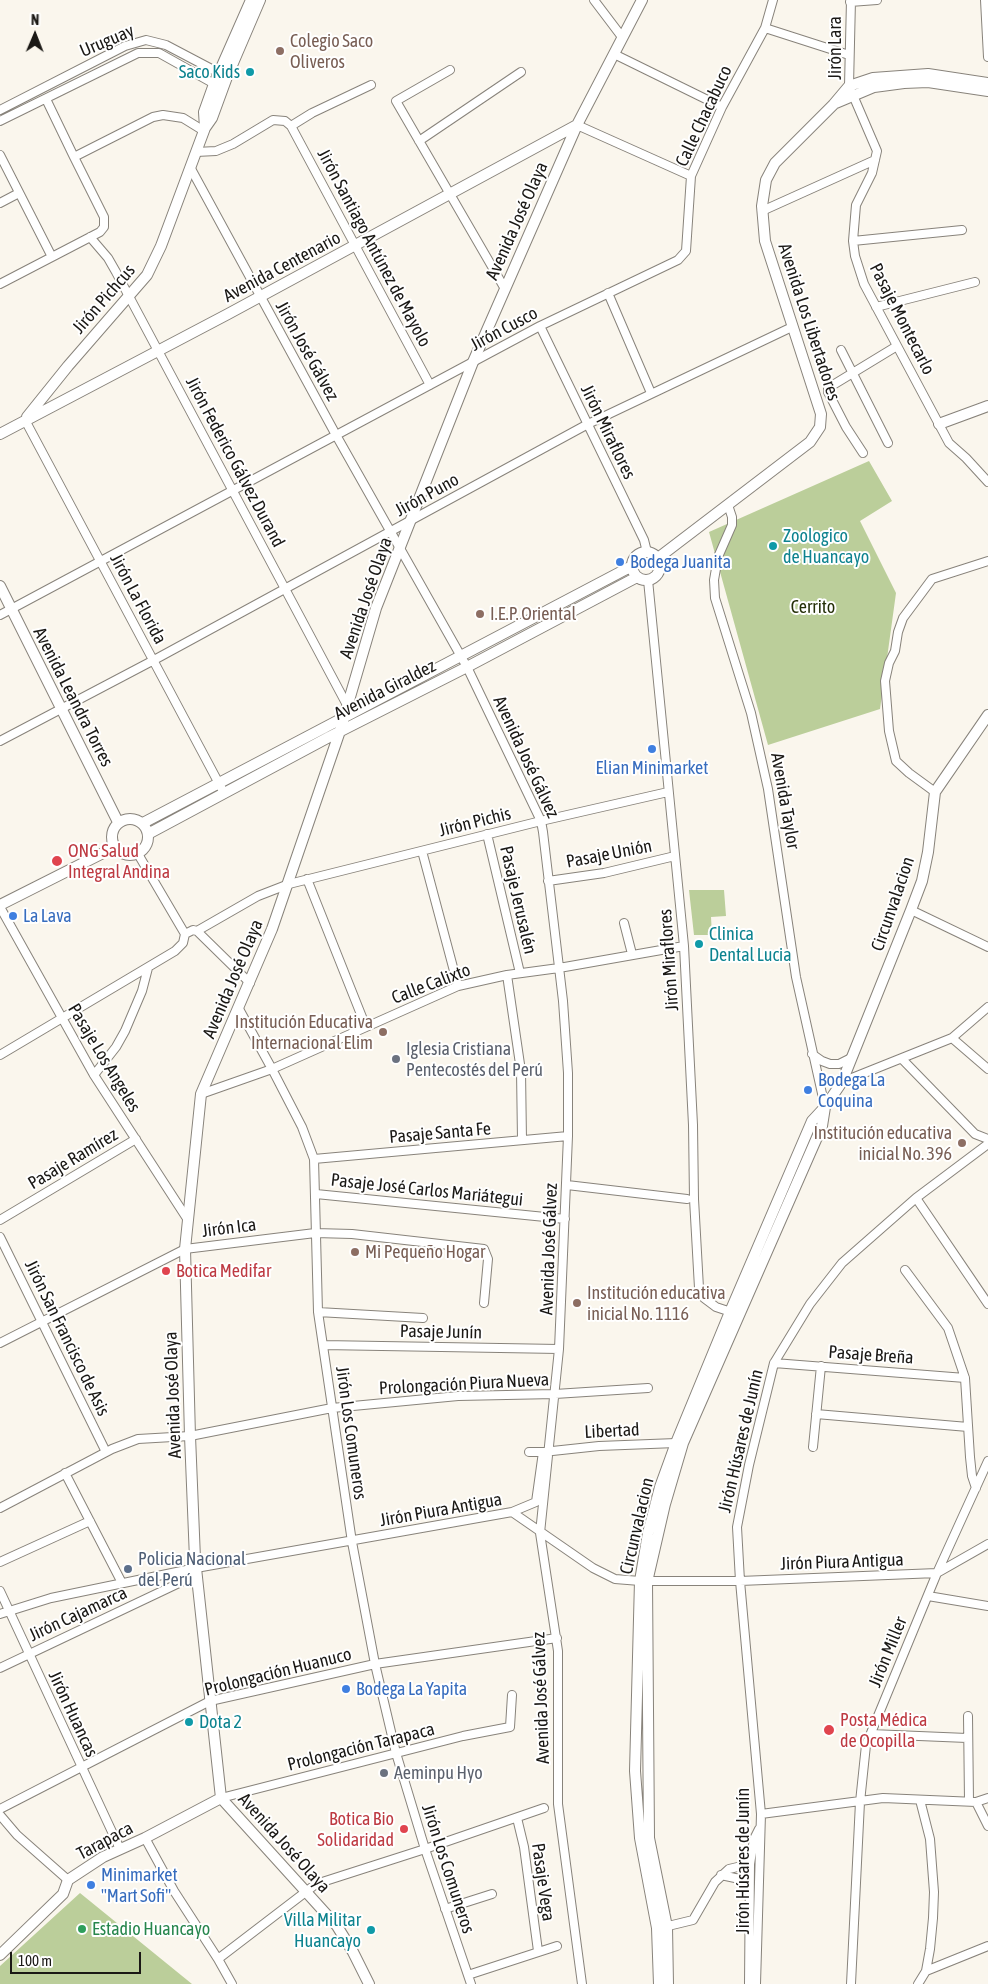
<!DOCTYPE html>
<html>
<head>
<meta charset="utf-8">
<style>
  body { margin:0 }
  #map { position:relative; width:988px; height:1984px; overflow:hidden; background:#faf6ed; font-family:"Asap Condensed",sans-serif }
  canvas { display:block }
  .north { position:absolute; left:10px; top:10px; width:50px; height:50px; -webkit-text-stroke:4px #fff; paint-order:stroke; rotate:1deg; font-size:14px; font-weight:700; line-height:20px; text-align:center; color:#1a1815 }
  .north::after { content:''; display:block; margin:auto; width:18px; height:22px; background:#1a1815; clip-path:polygon(50% 0,100% 100%,50% 72%,0 100%) }
  .scale { position:absolute; left:10px; top:1952px; width:131px; height:22px; box-sizing:border-box; border:2px solid #1a1815; border-top:0; padding-left:6px; font-size:15px; line-height:18px; white-space:nowrap; color:#1a1815; -webkit-text-stroke:4px #fff; paint-order:stroke }
</style>
</head>
<body>
<div id="map">
<canvas width="988" height="1984"></canvas>
<div class="north">N</div>
<div class="scale">100 m</div>
</div>
<script>
const ctx = document.querySelector('canvas').getContext('2d');
ctx.lineJoin = 'round';
function fill(path, color) { ctx.fillStyle = color; ctx.fill(path, 'evenodd'); }
const poly = rows => new Path2D(rows.map(r => 'M' + r).join(''));
function stroke(path, color, width, dash) { ctx.strokeStyle = color; ctx.lineWidth = width; ctx.lineCap = dash ? 'butt' : 'round'; ctx.setLineDash(dash || []); ctx.stroke(path); }
function label(font, color, halo, rows, align = 'center') {
  ctx.font = font + ' "Asap Condensed",sans-serif'; ctx.lineWidth = 4; ctx.setLineDash([]); ctx.textBaseline = 'middle'; ctx.strokeStyle = halo; ctx.fillStyle = color; for (const [text, x, y, turn = 0] of rows) {
    ctx.save(); ctx.translate(x, y); ctx.rotate((+turn || 0) * Math.PI / 180); ctx.textAlign = isNaN(turn) ? turn : align; if (halo) ctx.strokeText(text, 0, 0); ctx.fillText(text, 0, 0); ctx.restore();
  }
}
const green = poly([
  [869,461,892,501,860,521,896,593,880,709,768,745,709,532],
  [689,890,724,890,726,916,711,917,712,935,694,935],
  [80,1893,192,1984,0,1984,0,1966]
]);
const street = poly([
  [594,0,622,37],
  [851,0,849,86,877,151,872,173,856,205,853,241,855,256,864,284,949,443,966,458,988,482],
  [985,0,988,57],
  [850,2,877,0],
  [765,28,849,55],
  [614,54,722,107],
  [450,70,396,101,505,289],
  [46,99,74,157],
  [0,110,125,46,146,40,166,45,223,75],
  [0,121,138,53,159,53,218,86],
  [577,125,691,176],
  [291,126,312,113,371,85],
  [419,141,521,72],
  [196,152,216,151,233,144,273,120,285,121,291,126,430,385],
  [0,155,52,257],
  [190,167,336,435,467,667,541,821,543,832,563,1001,568,1073,568,1136,559,1349,540,1533,558,1651,558,1804,582,1984],
  [0,203,19,193],
  [762,211,875,160],
  [90,237,108,258,116,272,347,705],
  [853,241,962,230],
  [0,284,100,232,104,227,104,217,74,157,153,117,163,115,183,118,204,131],
  [608,293,651,393],
  [876,307,975,282],
  [540,326,644,540,647,552],
  [841,350,888,443],
  [25,420,224,793],
  [863,453,846,427,828,392,828,388,897,346],
  [728,505,732,517,732,525,718,557,714,580,715,598,751,713,768,789,796,977,825,1107],
  [648,580,684,946,693,1125,694,1199,699,1288,704,1298,716,1307,734,1313],
  [0,615,540,326,678,260,686,251,691,176,722,107,765,28,773,0],
  [0,741,154,660,588,424,792,327],
  [935,792,909,773,896,761,889,731,885,681,889,663,895,651,898,632,903,618,932,579,988,561],
  [487,834,520,973],
  [422,851,458,986],
  [138,854,185,934],
  [307,879,366,1027],
  [548,881,604,873,675,856],
  [0,907,94,1075,188,1220],
  [911,910,988,947],
  [624,923,632,954],
  [197,931,258,896,289,884,541,821,668,792],
  [185,934,193,930,197,931,250,983],
  [507,975,521,1071,522,1140],
  [239,1009,272,1069,302,1127,314,1159,318,1312,352,1542,375,1664,396,1753,425,1849,471,1984],
  [952,1038,988,1069],
  [812,1054,822,1061,830,1064,839,1064,851,1058],
  [0,1055,175,951,183,943,185,934],
  [902,1059,975,1134,988,1139],
  [94,1075,116,1047,125,1031,142,991,148,968],
  [842,1082,952,1038,988,1007],
  [201,1094,272,1069,458,986,507,975,559,968,684,946],
  [314,1159,568,1136],
  [567,1185,687,1199],
  [316,1194,565,1219],
  [916,1198,988,1304],
  [0,1220,136,1139],
  [0,1237,106,1452],
  [905,1270,948,1328,965,1378,970,1457,972,1476,976,1488],
  [318,1312,423,1318],
  [0,1343,185,1249,315,1233,352,1234,484,1249,488,1259,484,1303],
  [323,1345,559,1349],
  [774,1363,965,1378],
  [816,1414,968,1427],
  [813,1447,821,1366],
  [529,1452,543,1452],
  [65,1473,122,1583],
  [0,1508,112,1449,138,1439,190,1436,332,1408,458,1396,555,1394,648,1388],
  [512,1512,593,1568,615,1579,640,1581,740,1581,937,1573,988,1544],
  [0,1562,90,1521],
  [0,1591,120,1849],
  [928,1596,988,1606],
  [0,1614,51,1598,196,1568,512,1512,536,1502,543,1452,599,1446,676,1443],
  [0,1668,196,1575],
  [968,1716,969,1801],
  [871,1734,967,1738],
  [221,1798,463,1736,510,1727,512,1695],
  [976,1802,988,1826],
  [0,1809,210,1701,375,1664,557,1638],
  [761,1814,883,1798,976,1802,988,1798],
  [0,1815,17,1835,68,1880],
  [517,1818,524,1847,538,1951],
  [145,1838,174,1891,218,1959,232,1984],
  [721,1875,749,1881],
  [445,1909,492,1894],
  [664,1927,693,1920,715,1882,729,1869,750,1864],
  [218,1959,316,1884,425,1849,544,1808],
  [926,1971,988,1946],
  [468,1975,557,1946],
  [749,1984,750,1864,754,1839,759,1829],
  [756,1984,761,1814,740,1581,737,1527,749,1465,774,1363,810,1304,842,1263,916,1198,988,1144],
  [851,1984,860,1802,866,1745,937,1573,988,1461],
  [918,1984,926,1971,930,1949,933,1918,934,1892,930,1839,920,1800]
]);
const secondary = poly([
  [836,103,874,87,904,83,928,82,988,91],
  [205,128,204,112,214,84,251,0],
  [27,417,68,366,147,275,161,246,205,128,212,118,227,77,260,0],
  [939,424,988,406],
  [0,434,228,314,577,125],
  '632 566a14 14 0 1 1 28 0a14 14 0 1 1-28 0Z',
  [658,558,810,442,820,427,821,414,765,241,762,206,766,180,775,163,833,105,849,86,873,78,928,74,988,83],
  [0,586,118,822],
  '112 837a18 18 0 1 1 36 0a18 18 0 1 1-36 0Z',
  [143,823,632,566],
  [148,834,329,737,467,667,637,577],
  [0,905,115,847],
  [0,1955,63,1894,68,1880,103,1857,145,1838,221,1798],
  [369,1984,353,1952,337,1926,221,1798,195,1559,190,1436,185,1249,201,1094,272,929,340,731,376,608,473,362,577,125,642,0],
  [659,1984,657,1928,640,1838,635,1771,640,1581,648,1533,660,1487,676,1443,730,1312,812,1121,825,1107,842,1082,911,910,922,881,928,852,935,792,988,715],
  [668,1984,667,1927,649,1838,647,1582,665,1504,683,1443,822,1126,825,1107]
]);
const markers = [
  [280,51,5,"#8d6e63"],
  [250,72,5,"#0f9aa8"],
  [773,546,5,"#0f9aa8"],
  [620,562,5,"#3f7fe0"],
  [480,614,5,"#8d6e63"],
  [652,749,5,"#3f7fe0"],
  [57,861,6,"#e0444e"],
  [13,916,5,"#3f7fe0"],
  [699,944,5,"#0f9aa8"],
  [383,1032,5,"#8d6e63"],
  [396,1059,5,"#6b7280"],
  [808,1090,5,"#3f7fe0"],
  [962,1143,5,"#8d6e63"],
  [355,1252,5,"#8d6e63"],
  [166,1271,5,"#e0444e"],
  [577,1303,5,"#8d6e63"],
  [128,1569,5,"#5c6f8a"],
  [346,1689,5,"#3f7fe0"],
  [189,1722,5,"#0f9aa8"],
  [829,1730,6,"#e0444e"],
  [384,1773,5,"#6b7280"],
  [404,1829,5,"#e0444e"],
  [91,1885,5,"#3f7fe0"],
  [82,1929,5,"#2e9e5b"],
  [371,1930,5,"#0f9aa8"]
];
const streetNames = [
  ["Uruguay",107,41,-23],
  ["Jirón Lara",835,48,-90],
  ["Calle Chacabuco",704,116,-65],
  ["Avenida José Olaya",517,221,-66],
  ["Jirón Santiago Antúnez de Mayolo",374,248,62],
  ["Avenida Centenario",282,267,-28],
  ["Jirón Pichcus",104,299,-49],
  ["Pasaje Montecarlo",902,319,63],
  ["Avenida Los Libertadores",809,322,72],
  ["Jirón Cusco",504,329,-28],
  ["Jirón José Gálvez",307,351,61],
  ["Jirón Miraflores",608,432,64],
  ["Jirón Federico Gálvez Durand",235,462,62],
  ["Jirón Puno",427,495,-29],
  ["Avenida José Olaya",366,598,-71],
  ["Jirón La Florida",138,599,62],
  ["Avenida Giraldez",385,690,-27],
  ["Avenida Leandra Torres",73,697,63],
  ["Avenida José Gálvez",526,757,65],
  ["Avenida Taylor",785,801,80],
  ["Jirón Pichis",475,822,-14],
  ["Pasaje Unión",609,854,-11],
  ["Pasaje Jerusalén",518,900,77],
  ["Circunvalacion",893,904,-71],
  ["Jirón Miraflores",669,960,-94],
  ["Avenida José Olaya",233,979,-67],
  ["Calle Calixto",431,984,-21],
  ["Pasaje Los Angeles",104,1058,59],
  ["Pasaje Santa Fe",440,1133,-5],
  ["Pasaje Ramírez",73,1159,-31],
  ["Pasaje José Carlos Mariátegui",427,1190,6],
  ["Jirón Ica",229,1228,-7],
  ["Avenida José Gálvez",549,1249,-88],
  ["Pasaje Junín",441,1332,1],
  ["Jirón San Francisco de Asis",67,1338,64],
  ["Pasaje Breña",871,1355,4],
  ["Prolongación Piura Nueva",464,1384,-3],
  ["Avenida José Olaya",173,1395,-92],
  ["Libertad",612,1431,-3],
  ["Jirón Los Comuneros",351,1433,82],
  ["Jirón Húsares de Junín",741,1441,-77],
  ["Jirón Piura Antigua",441,1510,-10],
  ["Circunvalacion",637,1526,-77],
  ["Jirón Piura Antigua",842,1562,-2],
  ["Jirón Cajamarca",78,1614,-25],
  ["Jirón Miller",888,1652,-68],
  ["Prolongación Huanuco",278,1672,-14],
  ["Avenida José Gálvez",541,1698,-92],
  ["Jirón Huancas",73,1714,65],
  ["Prolongación Tarapaca",361,1747,-14],
  ["Tarapaca",105,1841,-28],
  ["Avenida José Olaya",284,1843,48],
  ["Jirón Húsares de Junín",743,1861,-90],
  ["Jirón Los Comuneros",448,1869,72],
  ["Pasaje Vega",543,1882,82]
];
const educationNames = [
  ["Colegio Saco",290,41],
  ["Oliveros",290,62],
  ["I.E.P. Oriental",490,614],
  ["Institución Educativa",373,1022,"right"],
  ["Internacional Elim",373,1043,"right"],
  ["Institución educativa",952,1133,"right"],
  ["inicial No. 396",952,1154,"right"],
  ["Mi Pequeño Hogar",365,1252],
  ["Institución educativa",587,1293],
  ["inicial No. 1116",587,1314]
];
const cultureNames = [
  ["Saco Kids",240,72,"right"],
  ["Zoologico",783,536],
  ["de Huancayo",783,557],
  ["Clinica",709,934],
  ["Dental Lucia",709,955],
  ["Dota 2",199,1722],
  ["Villa Militar",361,1920,"right"],
  ["Huancayo",361,1941,"right"]
];
const shopNames = [
  ["Bodega Juanita",630,562],
  ["Elian Minimarket",652,768,"center"],
  ["La Lava",23,916],
  ["Bodega La",818,1080],
  ["Coquina",818,1101],
  ["Bodega La Yapita",356,1689],
  ["Minimarket",101,1875],
  ["\"Mart Sofi\"",101,1896]
];
const parkNames = [
  ["Cerrito",813,607]
];
const healthNames = [
  ["ONG Salud",68,851],
  ["Integral Andina",68,872],
  ["Botica Medifar",176,1271],
  ["Posta Médica",840,1720],
  ["de Ocopilla",840,1741],
  ["Botica Bio",394,1819,"right"],
  ["Solidaridad",394,1840,"right"]
];
const worshipNames = [
  ["Iglesia Cristiana",406,1049],
  ["Pentecostés del Perú",406,1070],
  ["Aeminpu Hyo",394,1773]
];
const serviceNames = [
  ["Policia Nacional",138,1559],
  ["del Perú",138,1580]
];
const leisureNames = [
  ["Estadio Huancayo",92,1929]
];
fill(green, '#bbce9a');
stroke(street, '#88837b', 10);
stroke(secondary, '#88837b', 12);
stroke(street, '#fff', 8);
stroke(secondary, '#fff', 10);
for (const [x, y, r, color] of markers) { const dot = new Path2D(); dot.arc(x, y, r, 0, 2 * Math.PI); ctx.fillStyle = color; ctx.fill(dot); stroke(dot, '#fff', 2); }
label('18px', '#1a1815', '#fff', streetNames);
label('18px', '#785e54', '#fff', educationNames, 'left');
label('18px', '#0d838f', '#fff', cultureNames, 'left');
label('18px', '#366cbe', '#fff', shopNames, 'left');
label('18px', '#232e06', '#fff', parkNames);
label('18px', '#be3a42', '#fff', healthNames, 'left');
label('18px', '#5b616d', '#fff', worshipNames, 'left');
label('18px', '#4e5e75', '#fff', serviceNames, 'left');
label('18px', '#27864d', '#fff', leisureNames, 'left');
</script>
</body>
</html>
